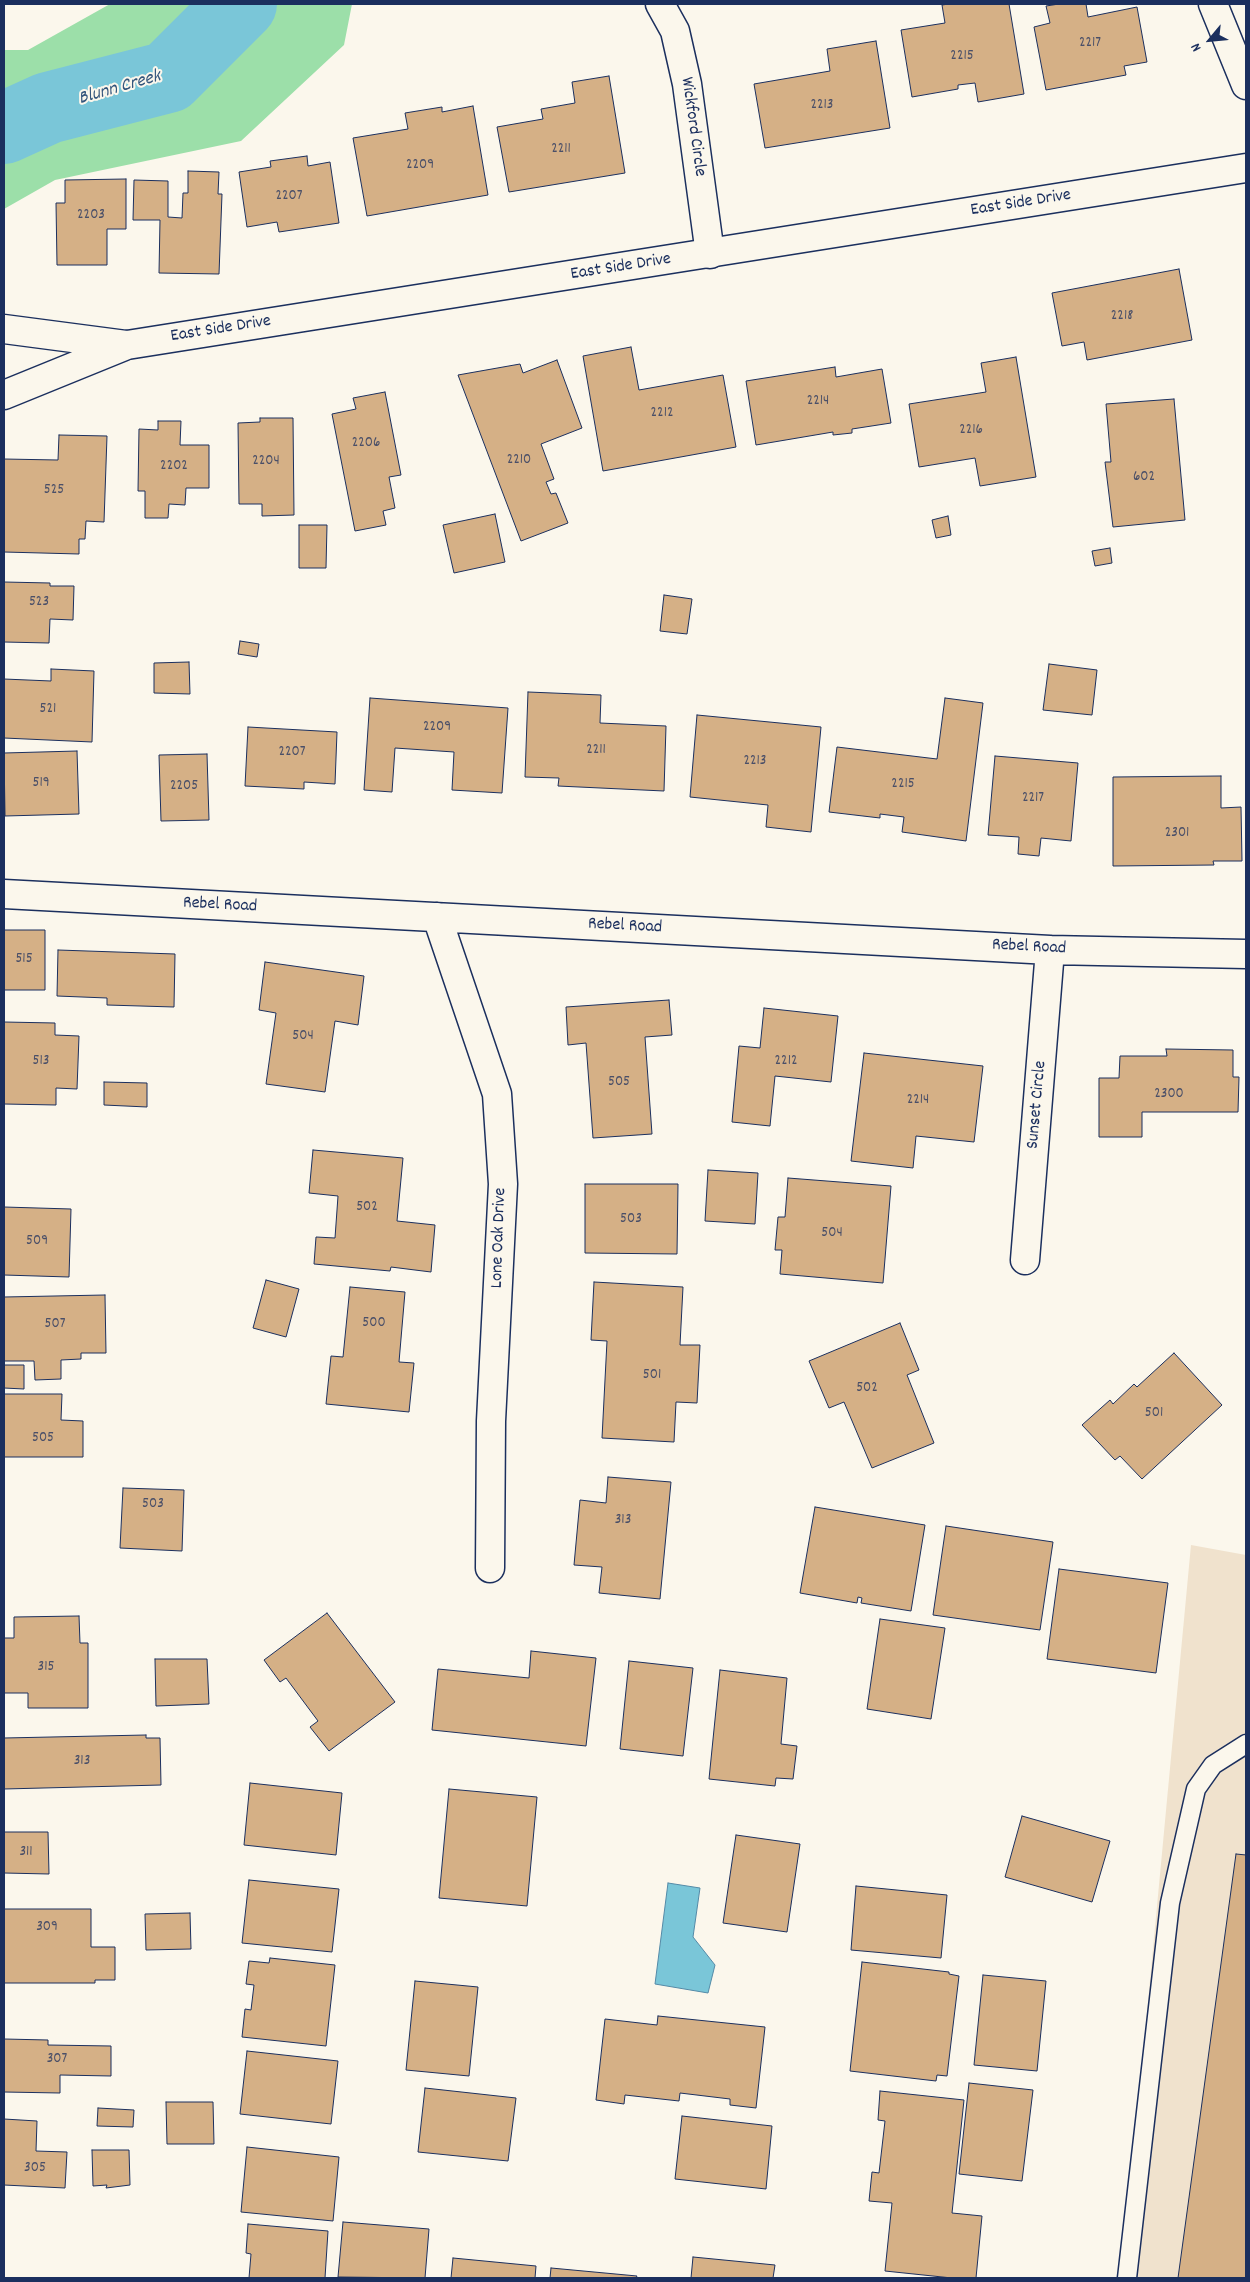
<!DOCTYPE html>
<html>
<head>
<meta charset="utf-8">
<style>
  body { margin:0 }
  #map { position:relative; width:1250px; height:2282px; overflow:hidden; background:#fbf7ec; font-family:Dekko,sans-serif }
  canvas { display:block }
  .frame { position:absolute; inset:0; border:5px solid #1b2f5e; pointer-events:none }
  .north { position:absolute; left:1185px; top:15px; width:50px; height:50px; -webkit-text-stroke:4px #fbf7ec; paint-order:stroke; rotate:242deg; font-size:14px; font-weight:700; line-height:20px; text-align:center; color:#1b2f5e }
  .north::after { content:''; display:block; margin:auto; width:18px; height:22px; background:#1b2f5e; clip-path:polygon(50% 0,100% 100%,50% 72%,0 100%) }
</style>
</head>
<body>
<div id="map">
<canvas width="1250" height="2282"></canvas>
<div class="frame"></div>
<div class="north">N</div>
</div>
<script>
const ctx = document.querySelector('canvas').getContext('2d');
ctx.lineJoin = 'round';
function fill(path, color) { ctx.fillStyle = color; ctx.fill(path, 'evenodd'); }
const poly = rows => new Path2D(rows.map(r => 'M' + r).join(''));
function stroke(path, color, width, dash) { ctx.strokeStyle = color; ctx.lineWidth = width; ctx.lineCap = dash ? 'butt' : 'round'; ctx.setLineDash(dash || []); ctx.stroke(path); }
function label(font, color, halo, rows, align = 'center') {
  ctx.font = font + ' Dekko,sans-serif'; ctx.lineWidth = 4; ctx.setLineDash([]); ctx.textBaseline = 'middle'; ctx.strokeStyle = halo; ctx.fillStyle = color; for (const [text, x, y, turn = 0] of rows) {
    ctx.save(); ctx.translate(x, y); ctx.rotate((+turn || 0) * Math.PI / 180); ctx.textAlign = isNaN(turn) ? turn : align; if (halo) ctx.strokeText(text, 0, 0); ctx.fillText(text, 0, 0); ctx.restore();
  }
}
const built = poly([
  [1191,1545,1246,1555,1246,2278,1122,2278]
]);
const green = poly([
  [110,4,352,4,344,45,241,141,55,180,4,209,4,50,28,50]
]);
const water = poly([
  [668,1883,700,1888,693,1937,715,1965,708,1993,655,1984,668,1883]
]);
const river = poly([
  [4,128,48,108,168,77,241,4]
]);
const building = poly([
  [949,4,1009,4,1024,94,978,102,975,83,958,85,958,89,912,97,901,30,945,23,942,5,949,4],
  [1059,4,1086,4,1088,17,1137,7,1147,62,1124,66,1126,75,1046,90,1034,27,1050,23,1046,6,1059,4],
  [876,41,890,128,765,148,754,84,830,71,827,49,876,41],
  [609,76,625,173,509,192,497,127,543,119,541,109,575,103,572,82,609,76],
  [473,106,488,195,367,216,353,138,408,129,405,113,442,107,442,112,473,106],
  [307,156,308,166,330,162,339,223,279,232,277,222,247,227,239,172,271,167,270,161,307,156],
  [188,171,219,172,218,194,222,194,219,274,159,273,160,220,133,220,134,180,168,181,168,217,182,218,183,193,188,193,188,171],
  [126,179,126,229,107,229,107,265,57,265,56,203,65,203,65,180,126,179],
  [1179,269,1192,340,1087,360,1084,342,1062,346,1052,293,1179,269],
  [631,347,639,390,723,375,736,447,603,471,583,356,631,347],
  [1016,357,1036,477,980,486,975,458,919,467,909,404,986,392,981,363,1016,357],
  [557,360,582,428,541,444,554,479,546,482,551,494,556,493,568,523,521,541,458,375,520,364,523,373,557,360],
  [835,367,836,377,882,369,891,423,852,429,852,433,833,435,833,432,756,445,746,381,835,367],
  [385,392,401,475,389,477,395,508,383,511,386,525,355,531,332,414,356,409,353,398,385,392],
  [1174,399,1185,520,1113,527,1105,462,1111,462,1106,404,1174,399],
  [260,418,293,418,294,515,262,516,262,504,239,504,238,423,260,422,260,418],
  [158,421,181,421,180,445,209,445,209,488,186,488,185,505,169,504,168,518,145,518,145,491,138,491,139,429,158,430,158,421],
  [59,435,107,436,104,522,86,521,85,539,79,539,79,554,4,552,4,459,58,460,59,435],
  [495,514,505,562,454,573,443,525,495,514],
  [948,516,951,535,936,538,932,520,948,516],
  [299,525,327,525,326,568,299,568,299,525],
  [1110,548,1112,563,1095,566,1092,551,1110,548],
  [4,582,50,583,50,586,74,586,73,620,50,619,49,643,4,642,4,582],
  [664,595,692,599,687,634,660,631,664,595],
  [240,641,259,644,257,657,238,654,240,641],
  [189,662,190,694,154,693,154,663,189,662],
  [1049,664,1097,670,1092,715,1043,710,1049,664],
  [51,669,94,671,92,742,4,738,4,679,51,681,51,669],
  [528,692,601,695,600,723,666,726,664,791,558,786,559,778,525,777,528,692],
  [370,698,508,708,502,793,452,790,454,752,395,748,392,792,364,790,370,698],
  [945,698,983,703,966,841,902,832,904,817,880,814,880,818,829,812,837,747,937,759,945,698],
  [697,715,821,727,811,832,766,827,768,805,690,797,697,715],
  [248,727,337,732,335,784,304,782,304,789,245,786,248,727],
  [77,751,79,814,5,816,4,753,77,751],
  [207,754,209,820,161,821,159,755,207,754],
  [995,756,1078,763,1071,841,1041,838,1039,856,1018,854,1019,837,988,835,995,756],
  [1221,776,1221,808,1241,807,1242,861,1213,861,1214,865,1113,866,1113,777,1221,776],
  [4,930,45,930,45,990,4,990,4,930],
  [58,950,175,954,174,1007,107,1005,107,998,57,996,58,950],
  [265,962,364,976,358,1025,335,1021,325,1092,266,1084,276,1013,259,1010,265,962],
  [669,1000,672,1035,645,1037,652,1134,593,1138,586,1043,568,1045,566,1007,669,1000],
  [764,1008,838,1016,831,1082,775,1076,770,1126,732,1122,739,1046,760,1048,764,1008],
  [4,1022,55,1023,55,1035,79,1036,77,1089,56,1088,56,1105,4,1104,4,1022],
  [1166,1049,1233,1050,1233,1077,1239,1077,1238,1112,1142,1112,1142,1137,1099,1137,1099,1078,1119,1078,1120,1056,1167,1056,1166,1049],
  [864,1053,983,1066,974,1142,916,1136,913,1168,851,1161,864,1053],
  [104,1082,147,1083,147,1107,104,1105,104,1082],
  [313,1150,403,1158,397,1221,435,1225,431,1272,391,1267,390,1271,314,1264,316,1237,335,1238,338,1196,309,1193,313,1150],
  [708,1170,758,1173,755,1224,705,1221,708,1170],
  [788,1178,891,1186,883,1283,780,1274,782,1250,775,1250,778,1217,785,1217,788,1178],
  [585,1184,678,1184,677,1254,585,1253,585,1184],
  [4,1207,71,1209,69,1277,4,1275,4,1207],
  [266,1280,299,1289,286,1337,253,1328,266,1280],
  [594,1282,683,1287,680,1345,700,1345,697,1403,676,1402,674,1442,602,1438,607,1341,591,1340,594,1282],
  [350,1287,405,1292,399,1362,414,1363,409,1412,326,1404,331,1356,343,1357,350,1287],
  [105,1295,106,1353,81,1353,81,1359,61,1360,61,1379,35,1380,34,1361,4,1361,4,1297,105,1295],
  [900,1323,919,1370,907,1375,934,1443,872,1468,844,1402,829,1408,809,1361,900,1323],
  [1174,1353,1222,1405,1142,1479,1120,1456,1115,1460,1082,1425,1110,1400,1113,1404,1134,1384,1137,1387,1174,1353],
  [4,1365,24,1365,24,1389,4,1388,4,1365],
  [4,1394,62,1394,61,1420,83,1421,83,1457,4,1457,4,1394],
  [608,1477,671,1482,660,1599,599,1593,602,1567,574,1565,580,1500,606,1503,608,1477],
  [123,1488,184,1490,182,1551,120,1548,123,1488],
  [815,1507,925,1525,911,1611,861,1603,862,1598,858,1597,857,1603,800,1593,815,1507],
  [946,1526,1053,1542,1040,1630,933,1615,946,1526],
  [1059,1569,1168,1583,1156,1673,1047,1659,1059,1569],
  [327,1613,395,1702,329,1751,310,1727,318,1721,286,1678,280,1682,264,1660,327,1613],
  [79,1616,80,1643,88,1643,88,1708,28,1708,28,1693,4,1693,4,1638,14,1638,14,1617,79,1616],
  [880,1619,945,1628,931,1719,867,1709,880,1619],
  [531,1651,596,1658,586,1746,432,1730,438,1669,529,1678,531,1651],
  [155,1659,207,1659,209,1704,156,1706,155,1659],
  [629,1661,693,1668,683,1756,620,1749,629,1661],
  [720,1670,787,1678,781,1744,797,1746,793,1779,776,1778,775,1786,709,1779,720,1670],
  [146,1735,146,1738,160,1738,161,1785,4,1789,4,1738,146,1735],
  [250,1783,342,1793,336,1855,244,1845,250,1783],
  [449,1789,537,1797,527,1906,439,1898,449,1789],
  [1022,1816,1110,1841,1092,1902,1005,1877,1022,1816],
  [4,1832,48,1832,49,1874,4,1873,4,1832],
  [736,1835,800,1844,787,1932,723,1923,736,1835],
  [1236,1854,1246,1855,1246,2278,1178,2278,1236,1854],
  [249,1880,339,1889,332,1952,242,1943,249,1880],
  [856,1886,947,1895,941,1958,851,1950,856,1886],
  [4,1909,91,1909,91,1947,115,1947,115,1980,95,1980,95,1983,4,1983,4,1909],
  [190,1913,191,1949,146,1950,145,1914,190,1913],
  [270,1958,335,1965,326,2046,242,2037,245,2009,251,2010,254,1985,246,1984,249,1961,269,1963,270,1958],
  [862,1962,949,1972,949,1974,959,1976,947,2076,937,2075,936,2081,850,2071,862,1962],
  [983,1975,1046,1981,1037,2071,974,2065,983,1975],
  [415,1981,478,1987,469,2076,406,2070,415,1981],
  [658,2016,765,2027,756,2108,730,2105,730,2099,680,2093,679,2101,625,2095,624,2104,596,2100,605,2019,657,2025,658,2016],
  [4,2039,48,2040,48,2045,111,2046,111,2076,60,2075,60,2093,4,2092,4,2039],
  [247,2051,338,2061,331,2124,240,2114,247,2051],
  [969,2083,1033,2090,1022,2181,959,2174,969,2083],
  [425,2088,516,2098,508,2161,418,2152,425,2088],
  [880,2091,964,2100,952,2213,982,2216,976,2278,952,2278,885,2271,892,2203,869,2201,872,2172,879,2173,885,2121,878,2120,880,2091],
  [166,2102,213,2102,214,2144,167,2144,166,2102],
  [98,2108,134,2110,133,2127,97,2126,98,2108],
  [682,2116,772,2126,766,2189,675,2179,682,2116],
  [4,2119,37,2121,36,2151,67,2152,65,2188,4,2185,4,2119],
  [247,2147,339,2157,333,2221,241,2212,247,2147],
  [92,2150,129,2150,130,2185,106,2188,107,2185,93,2186,92,2150],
  [343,2222,429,2229,425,2278,338,2277,343,2222],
  [248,2224,328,2231,325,2278,249,2278,251,2254,246,2253,248,2224],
  [693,2257,775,2265,773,2278,691,2278,693,2257],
  [453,2258,536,2266,535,2278,451,2278,453,2258],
  [551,2268,637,2276,636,2278,550,2278,551,2268]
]);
const lane = poly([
  [1127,2278,1170,1903,1196,1789,1213,1765,1246,1744]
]);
const street = poly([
  [660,4,675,31,687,84,710,254],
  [1213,4,1246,85],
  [4,894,1050,950,1246,954],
  [437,917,497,1094,503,1184,491,1421,490,1568],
  [1025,1260,1050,950]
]);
const secondary = poly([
  [4,329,126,345],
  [4,395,127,345,1246,168]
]);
const numberNames = [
  ["2217",1090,44],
  ["2215",962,57],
  ["2213",822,106],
  ["2211",561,150],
  ["2209",420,166],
  ["2207",289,197],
  ["2203",91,216],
  ["2218",1122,317],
  ["2214",818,402],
  ["2212",662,414],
  ["2216",971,431],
  ["2206",366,444],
  ["2210",519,461],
  ["2204",266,462],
  ["2202",174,467],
  ["602",1144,478],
  ["525",54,491],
  ["523",39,603],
  ["521",48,710],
  ["2209",437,728],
  ["2211",596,751],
  ["2207",292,753],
  ["2213",755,762],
  ["519",41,784],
  ["2215",903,785],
  ["2205",184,787],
  ["2217",1033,799],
  ["2301",1177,834],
  ["515",24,960],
  ["504",303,1037],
  ["513",41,1062],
  ["2212",786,1062],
  ["505",619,1083],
  ["2300",1169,1095],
  ["2214",918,1101],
  ["502",367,1208],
  ["503",631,1220],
  ["504",832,1234],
  ["509",37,1242],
  ["500",374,1324],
  ["507",55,1325],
  ["501",652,1376],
  ["502",867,1389],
  ["501",1154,1414],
  ["505",43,1439],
  ["503",153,1505],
  ["313",623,1521],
  ["315",46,1668],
  ["313",82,1762],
  ["311",26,1853],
  ["309",47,1928],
  ["307",57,2060],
  ["305",35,2169]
];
const streetNames = [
  ["Wickford Circle",692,127,82],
  ["East Side Drive",1021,204,-9],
  ["East Side Drive",621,268,-9],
  ["East Side Drive",221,330,-9],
  ["Rebel Road",220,906,3],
  ["Rebel Road",625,927,3],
  ["Rebel Road",1029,948,3],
  ["Sunset Circle",1038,1105,-85],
  ["Lone Oak Drive",500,1238,-88]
];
const waterNames = [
  ["Blunn Creek",120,89,-16]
];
fill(built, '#f0e2cd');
fill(green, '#9cdfa9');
fill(water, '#7ac6d8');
stroke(water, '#548aa7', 1);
stroke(river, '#7ac6d8', 72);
fill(building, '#d5b086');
stroke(building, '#1b2f5e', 1);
stroke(lane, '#1b2f5e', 21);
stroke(street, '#1b2f5e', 31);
stroke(secondary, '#1b2f5e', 31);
stroke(lane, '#fbf7ec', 18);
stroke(street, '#fbf7ec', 28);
stroke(secondary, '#fbf7ec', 28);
label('15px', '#4a4f68', null, numberNames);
label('18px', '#1b2f5e', '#fbf7ec', streetNames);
label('italic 19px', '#33557c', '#fbf7ec', waterNames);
</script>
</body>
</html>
